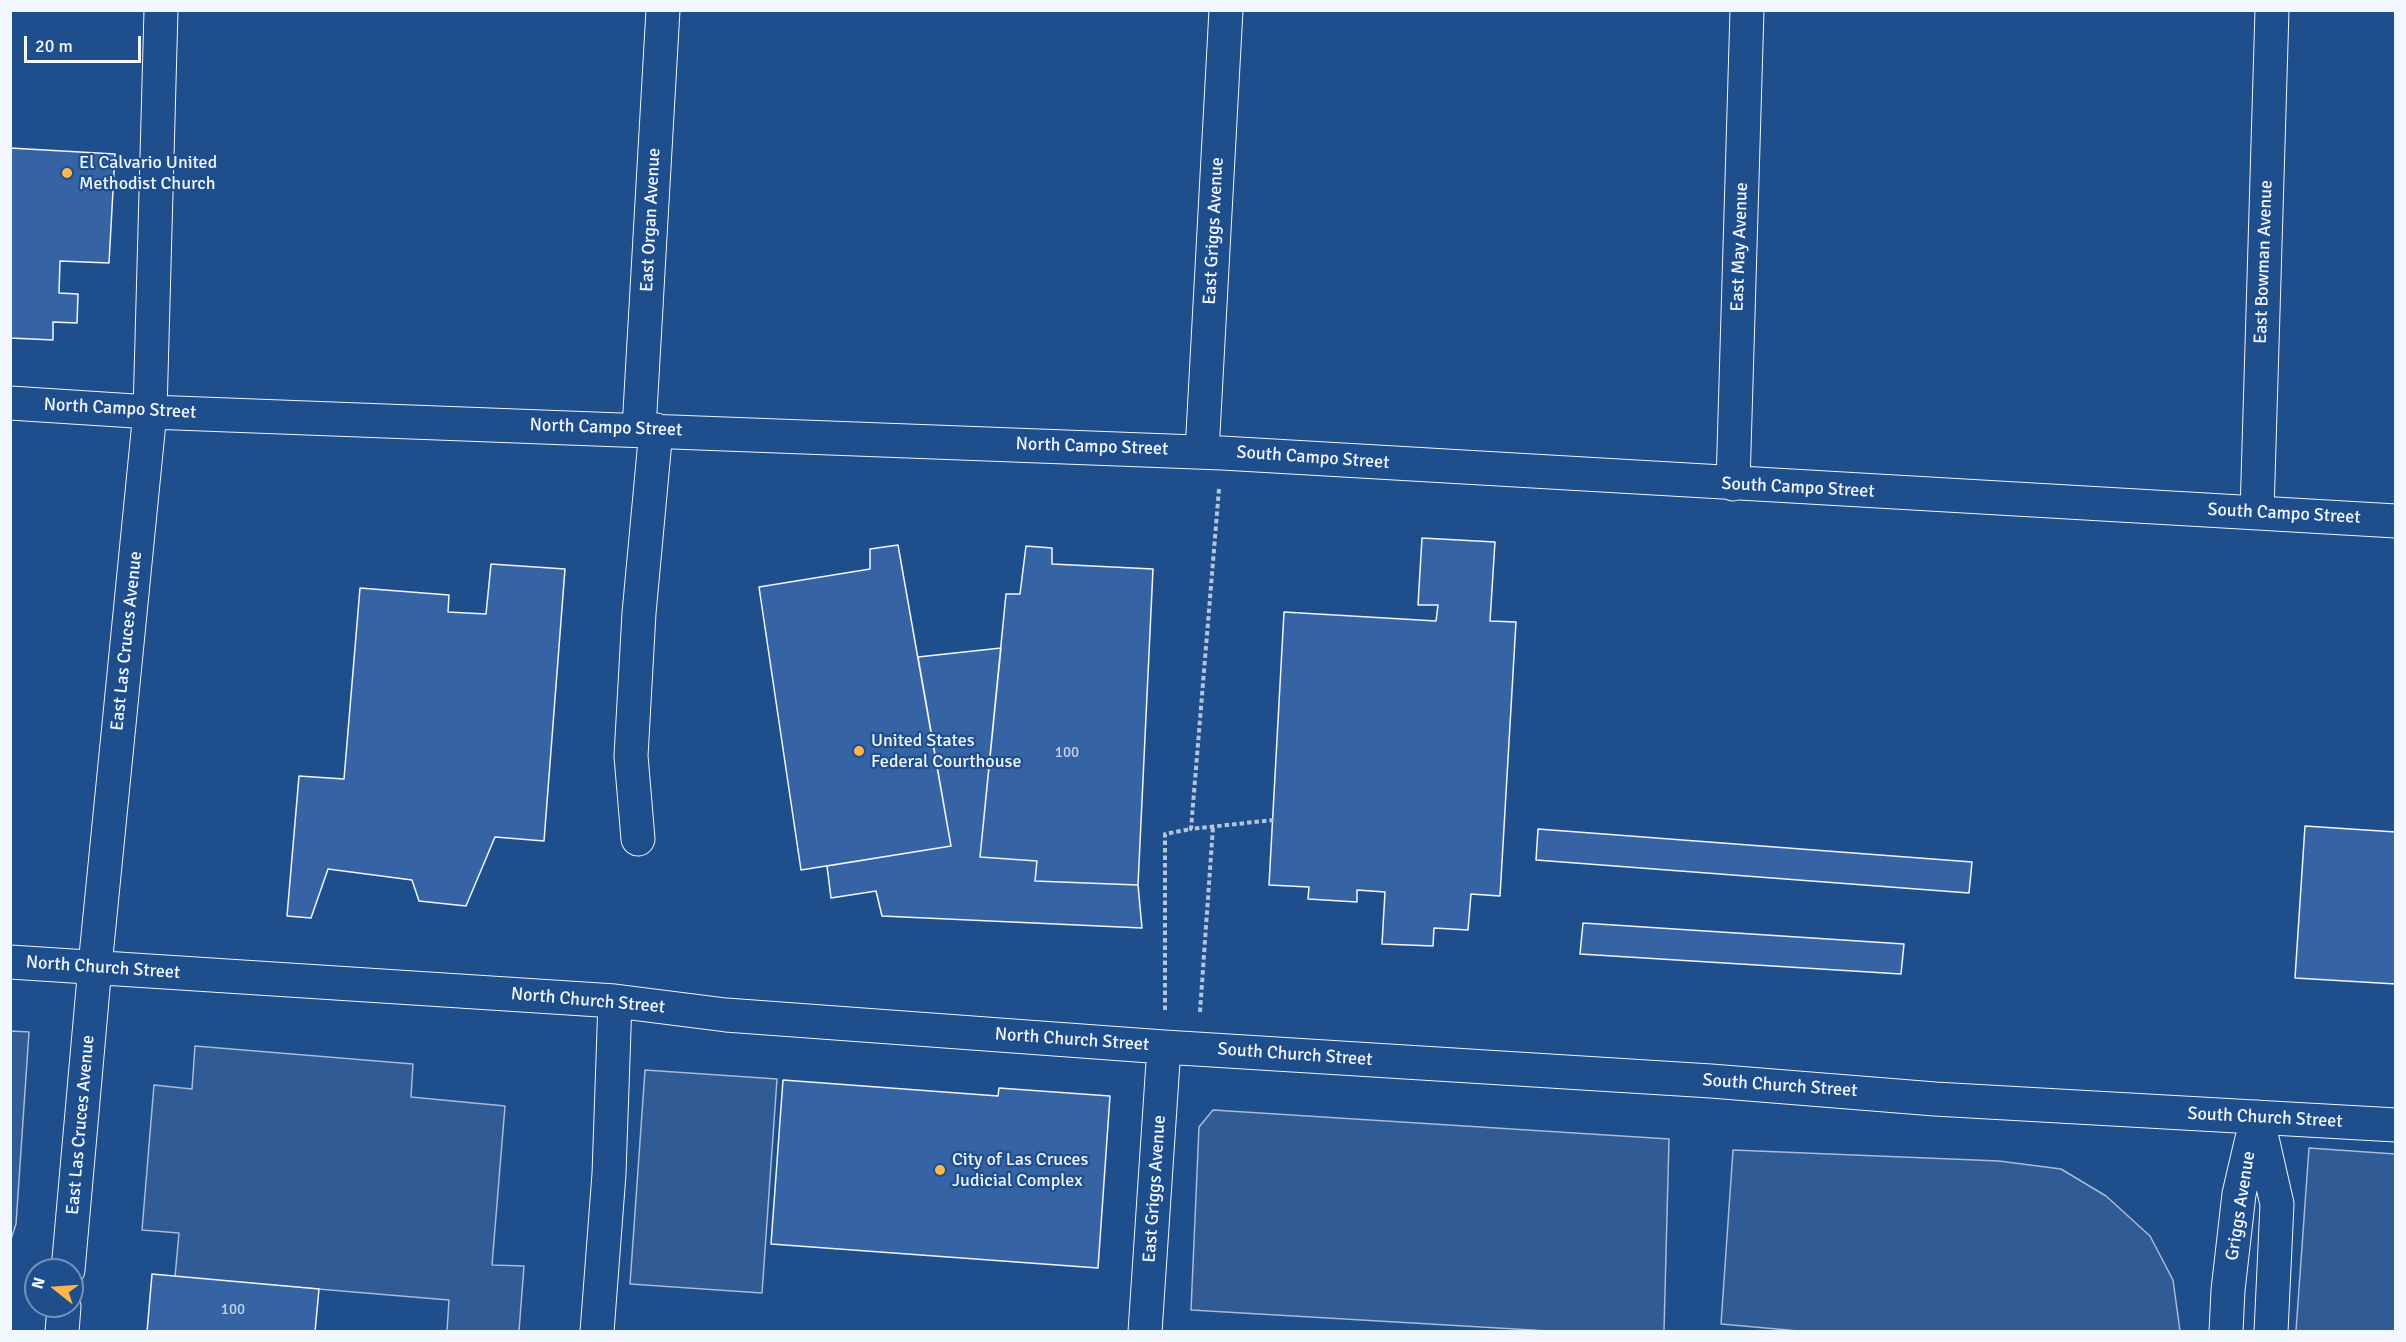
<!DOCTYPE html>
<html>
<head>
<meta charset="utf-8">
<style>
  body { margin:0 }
  #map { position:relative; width:2406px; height:1342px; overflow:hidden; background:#1f4e8c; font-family:Signika,sans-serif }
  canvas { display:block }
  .frame { position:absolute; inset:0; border:12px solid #f2f6ff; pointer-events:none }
  .north { position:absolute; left:24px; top:1258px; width:60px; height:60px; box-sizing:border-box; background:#1f4e8c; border:2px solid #7391ba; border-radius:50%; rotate:287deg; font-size:16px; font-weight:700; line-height:24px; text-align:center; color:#f2f6ff }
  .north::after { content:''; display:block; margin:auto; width:21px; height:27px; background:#ffb74d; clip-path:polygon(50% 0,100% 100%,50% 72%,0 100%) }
  .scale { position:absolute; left:24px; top:36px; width:117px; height:27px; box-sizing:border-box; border:3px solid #f2f6ff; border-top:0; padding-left:8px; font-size:18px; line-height:21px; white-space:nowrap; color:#f2f6ff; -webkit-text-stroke:4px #1f4e8c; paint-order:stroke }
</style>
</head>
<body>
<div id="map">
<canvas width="2406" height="1342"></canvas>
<div class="frame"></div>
<div class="north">N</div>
<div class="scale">20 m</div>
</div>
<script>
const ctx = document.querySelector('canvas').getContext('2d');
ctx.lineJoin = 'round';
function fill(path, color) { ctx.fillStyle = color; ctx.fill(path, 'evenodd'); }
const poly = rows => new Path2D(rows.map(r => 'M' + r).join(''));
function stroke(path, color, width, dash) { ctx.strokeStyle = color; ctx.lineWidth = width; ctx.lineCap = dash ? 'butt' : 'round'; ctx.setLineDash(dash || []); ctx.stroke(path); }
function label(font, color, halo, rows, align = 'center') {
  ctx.font = font + ' Signika,sans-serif'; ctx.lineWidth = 4.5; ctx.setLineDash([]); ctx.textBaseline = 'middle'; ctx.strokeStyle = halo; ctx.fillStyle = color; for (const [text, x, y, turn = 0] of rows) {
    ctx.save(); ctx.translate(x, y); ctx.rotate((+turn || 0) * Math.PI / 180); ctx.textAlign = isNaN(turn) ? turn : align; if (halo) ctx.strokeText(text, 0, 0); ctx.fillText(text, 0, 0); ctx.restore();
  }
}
const parking = poly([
  [11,1031,29,1032,16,1224,11,1239,11,1031],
  [195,1046,413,1064,411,1097,505,1106,492,1265,524,1266,519,1331,447,1331,449,1300,175,1277,179,1233,142,1230,154,1085,192,1089,195,1046],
  [645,1070,777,1079,762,1293,630,1284,645,1070],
  [1213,1110,1669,1139,1664,1331,1549,1331,1191,1310,1199,1127,1213,1110],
  [2309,1148,2395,1154,2395,1331,2296,1331,2309,1148],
  [1733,1150,1999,1161,2061,1169,2106,1196,2150,1236,2173,1280,2180,1331,1810,1332,1721,1324,1733,1150]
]);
const building = poly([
  [10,148,115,154,109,263,60,261,59,293,78,294,77,323,53,322,53,340,10,338,10,148],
  [1422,538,1495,542,1490,621,1516,622,1500,896,1471,894,1468,930,1434,928,1433,946,1382,944,1385,892,1357,890,1357,902,1308,899,1309,887,1269,885,1284,612,1436,621,1438,605,1418,605,1422,538],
  [898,545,951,846,801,870,759,587,870,569,870,549,898,545],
  [1026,546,1052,548,1052,564,1153,569,1138,885,1035,881,1037,861,980,857,1006,594,1020,594,1026,546],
  [491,564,565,569,544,841,495,837,466,906,419,901,412,880,328,869,311,918,287,916,299,776,344,779,360,588,449,595,448,612,486,614,491,564],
  [1001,648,980,857,1037,861,1035,881,1138,885,1142,928,882,916,876,891,831,898,827,866,951,846,918,657,1001,648],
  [2305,826,2396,832,2396,984,2295,978,2305,826],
  [1538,829,1972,862,1969,893,1536,860,1538,829],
  [1583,923,1904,944,1901,974,1580,954,1583,923],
  [783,1080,998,1096,999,1088,1110,1096,1098,1268,771,1244,783,1080],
  [152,1274,319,1289,315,1332,147,1332,152,1274]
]);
const path = poly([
  [1219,489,1191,829,1273,820],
  [1165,1010,1165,834,1191,829],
  [1200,1012,1213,827]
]);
const minor = poly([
  [10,403,150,412,1222,453,2396,521],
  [639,429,663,10],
  [1202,452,1226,10],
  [1733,484,1747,10],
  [2257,513,2272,10],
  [638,839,631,756,639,613,656,430],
  [10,962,615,1001,726,1015,1164,1047,1711,1081,1935,1099,2396,1125],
  [2259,1125,2277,1204,2271,1332],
  [68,1270,95,966,150,412,161,10],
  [62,1332,64,1306],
  [597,1332,609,1174,615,1001],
  [1145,1332,1164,1047],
  [2226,1332,2228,1290,2239,1194,2257,1117]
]);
const markers = [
  [67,173,6,"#ffb74d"],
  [859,751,6,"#ffb74d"],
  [940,1170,6,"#ffb74d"]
];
const numberNames = [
  ["100",1067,753],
  ["100",233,1310]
];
const poiNames = [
  ["El Calvario United",79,163],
  ["Methodist Church",79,184],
  ["United States",871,741],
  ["Federal Courthouse",871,762],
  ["City of Las Cruces",952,1160],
  ["Judicial Complex",952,1181]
];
const streetNames = [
  ["East Organ Avenue",651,220,-87],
  ["East Griggs Avenue",1214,231,-87],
  ["East May Avenue",1740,247,-88],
  ["East Bowman Avenue",2264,262,-88],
  ["North Campo Street",120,409,3],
  ["North Campo Street",606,428,2],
  ["North Campo Street",1092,447,2],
  ["South Campo Street",1313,458,4],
  ["South Campo Street",1798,488,3],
  ["South Campo Street",2284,514,3],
  ["East Las Cruces Avenue",127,641,-84],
  ["North Church Street",103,968,4],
  ["North Church Street",588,1001,5],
  ["North Church Street",1072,1040,4],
  ["South Church Street",1295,1055,4],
  ["South Church Street",1780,1086,4],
  ["South Church Street",2265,1118,3],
  ["East Las Cruces Avenue",81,1125,-85],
  ["East Griggs Avenue",1155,1189,-86],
  ["Griggs Avenue",2241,1206,-81]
];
fill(parking, '#305b95');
stroke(parking, '#a8bbd7', 1.5);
fill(building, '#3563a3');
stroke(building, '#f2f6ff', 1.5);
stroke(minor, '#f2f6ff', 35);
stroke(path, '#b3c4dc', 4, [4.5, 3]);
stroke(minor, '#1f4e8c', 33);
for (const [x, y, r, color] of markers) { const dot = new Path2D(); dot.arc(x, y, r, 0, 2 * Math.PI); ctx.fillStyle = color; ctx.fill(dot); stroke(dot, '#1f4e8c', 2); }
label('15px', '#c3d1e8', null, numberNames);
label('18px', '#f2f6ff', '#1f4e8c', poiNames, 'left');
label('18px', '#f2f6ff', '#1f4e8c', streetNames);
</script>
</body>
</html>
